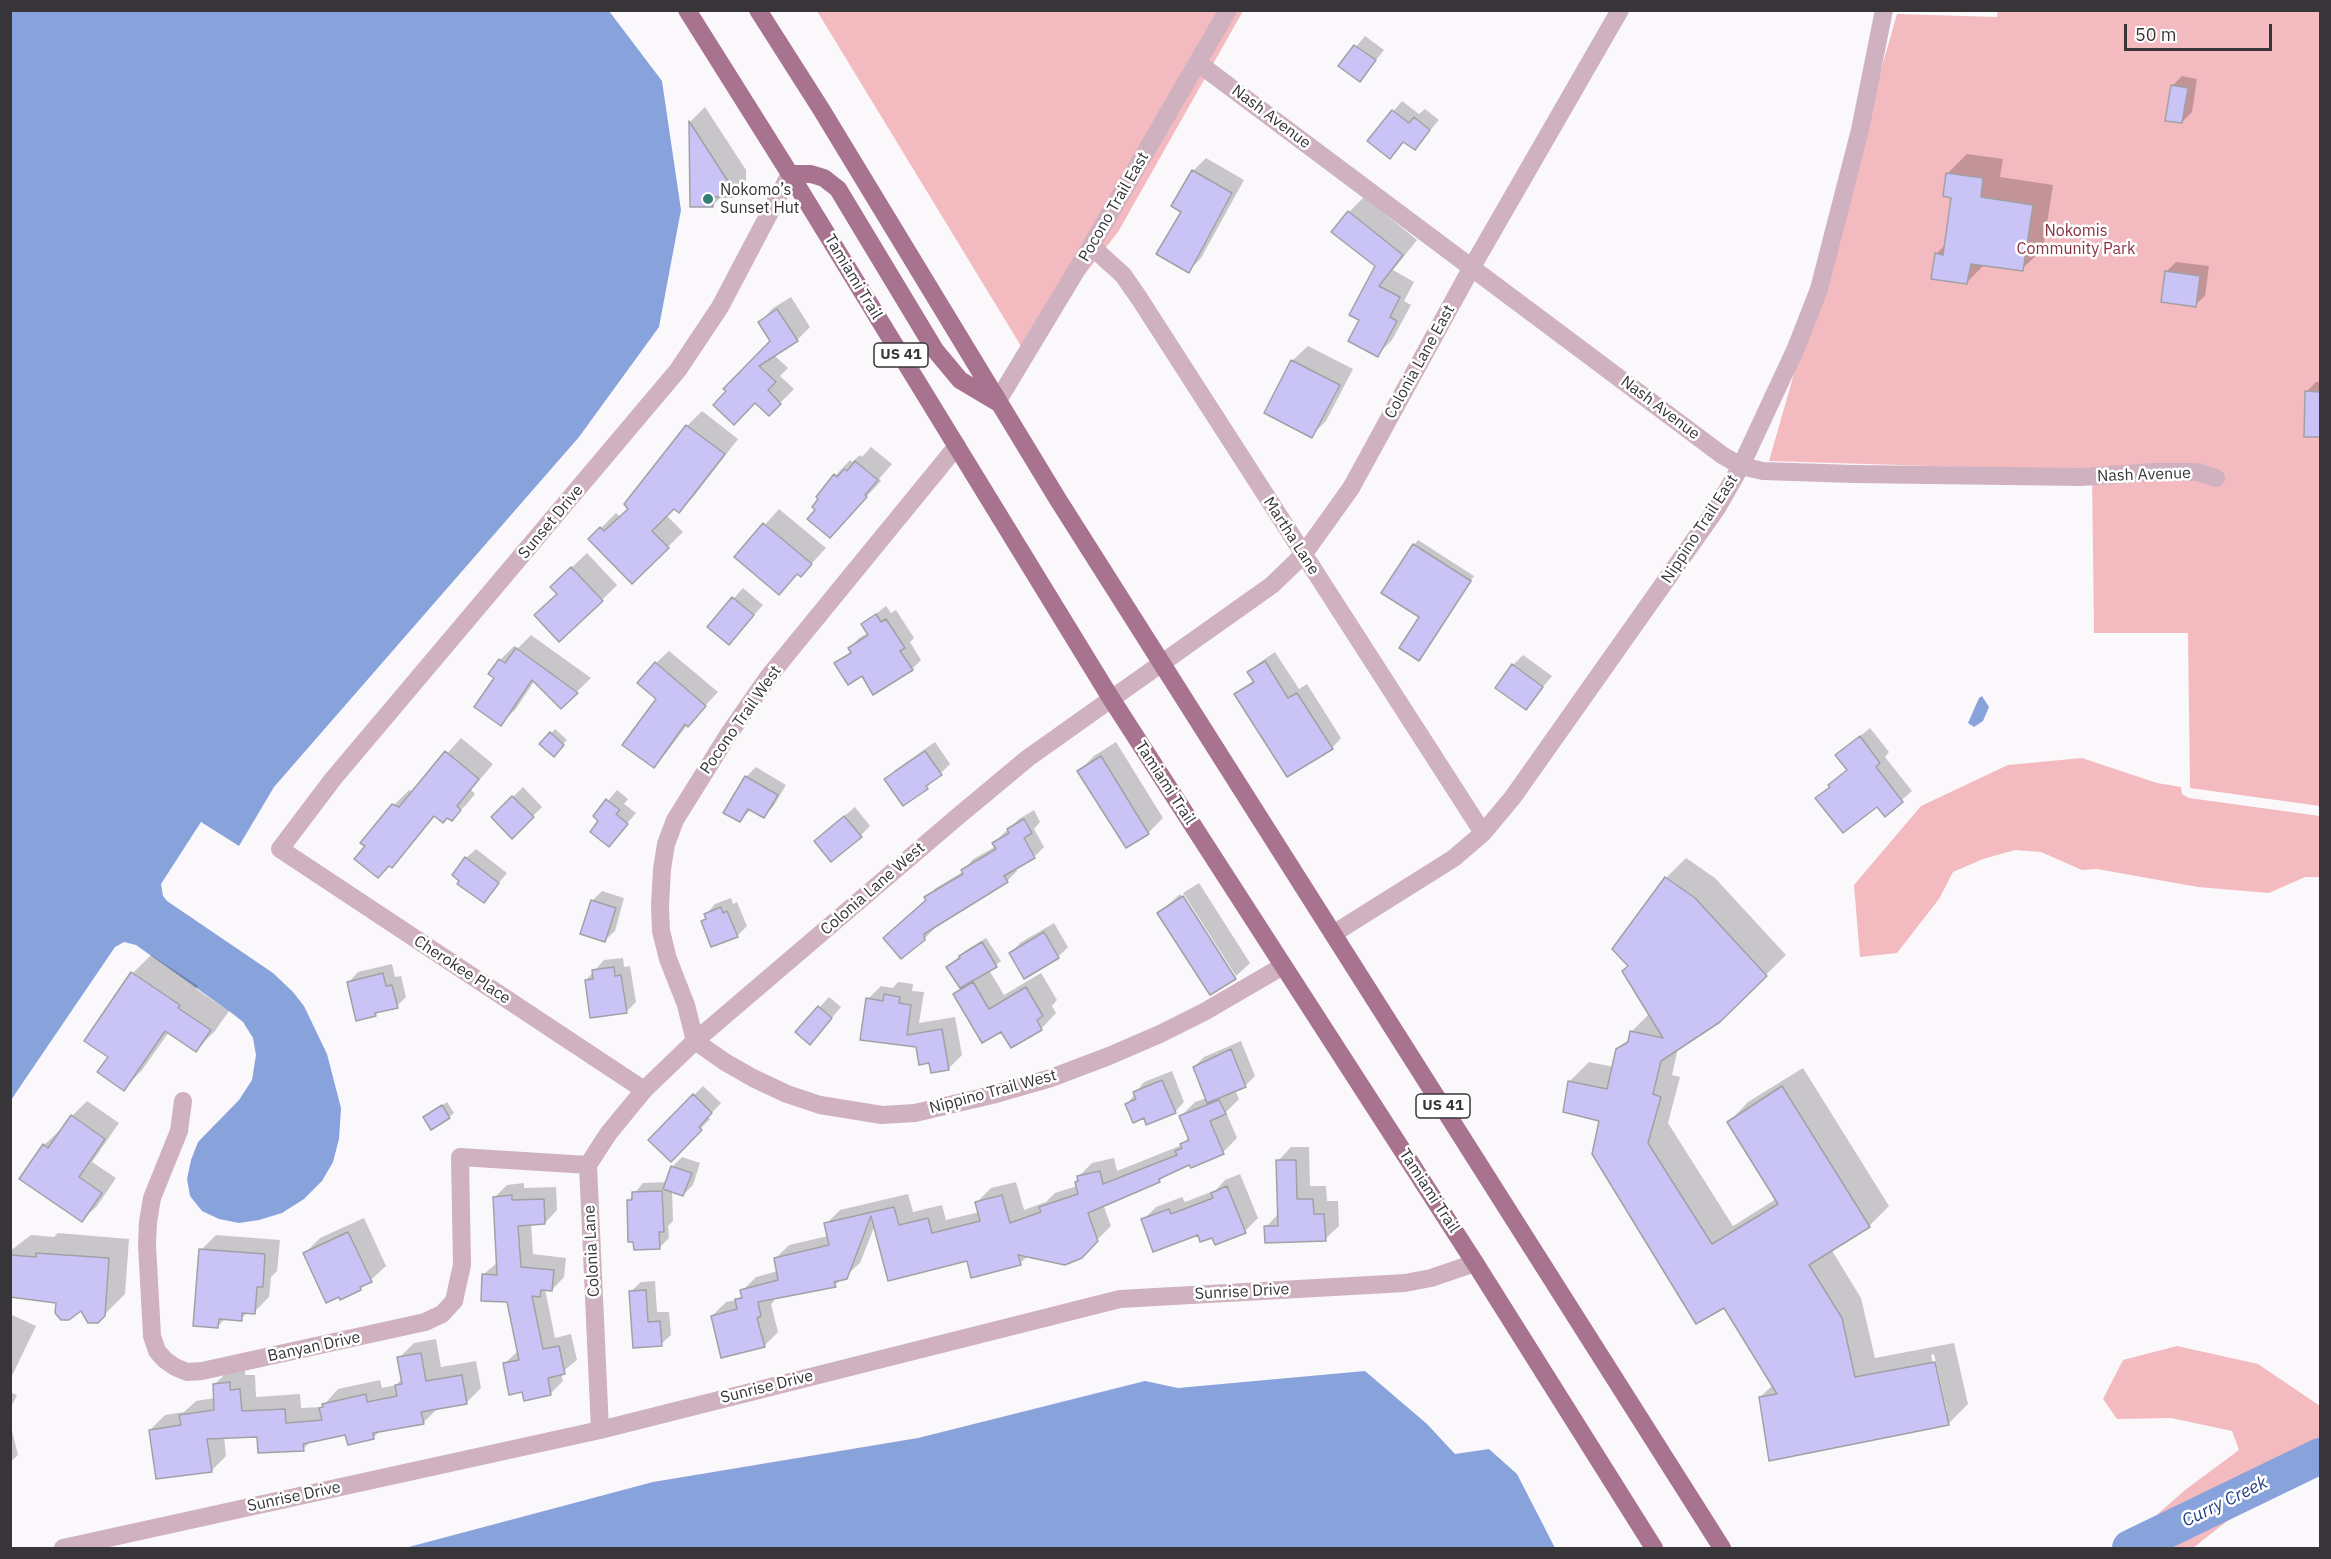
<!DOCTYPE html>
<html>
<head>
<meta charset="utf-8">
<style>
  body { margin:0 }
  #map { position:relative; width:2331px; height:1559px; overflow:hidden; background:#fbf8fc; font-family:"IBM Plex Sans",sans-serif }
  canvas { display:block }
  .frame { position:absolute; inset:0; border:12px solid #373537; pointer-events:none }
  .scale { position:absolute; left:2124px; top:24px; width:148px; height:27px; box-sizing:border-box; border:3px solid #373537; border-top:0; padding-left:8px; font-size:18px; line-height:21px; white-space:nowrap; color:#373537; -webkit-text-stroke:4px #fff; paint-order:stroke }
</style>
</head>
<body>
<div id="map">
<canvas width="2331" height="1559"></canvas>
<div class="frame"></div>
<div class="scale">50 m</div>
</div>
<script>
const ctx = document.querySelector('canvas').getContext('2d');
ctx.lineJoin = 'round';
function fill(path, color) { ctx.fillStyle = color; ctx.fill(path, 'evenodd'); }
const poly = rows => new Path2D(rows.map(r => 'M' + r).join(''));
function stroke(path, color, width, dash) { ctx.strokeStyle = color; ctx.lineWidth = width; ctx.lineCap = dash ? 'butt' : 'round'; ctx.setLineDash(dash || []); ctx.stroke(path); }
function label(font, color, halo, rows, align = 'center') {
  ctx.font = font + ' "IBM Plex Sans",sans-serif'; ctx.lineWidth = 5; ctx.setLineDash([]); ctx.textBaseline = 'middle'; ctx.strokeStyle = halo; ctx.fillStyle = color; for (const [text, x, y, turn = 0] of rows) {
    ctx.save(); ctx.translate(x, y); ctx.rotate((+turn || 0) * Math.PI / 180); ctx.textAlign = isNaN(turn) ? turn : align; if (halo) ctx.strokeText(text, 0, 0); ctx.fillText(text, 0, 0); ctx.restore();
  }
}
const green = poly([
  [1998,10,2320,11,2320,806,2190,788,2188,633,2094,633,2092,471,1769,461,1897,14,1997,17],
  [817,11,1243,11,1118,232,1024,351],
  [2082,758,2157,783,2181,787,2182,794,2189,798,2320,816,2320,877,2305,877,2269,893,2198,887,2097,869,2082,870,2041,852,2015,850,1983,859,1953,872,1939,899,1897,953,1860,957,1854,885,1921,806,2008,765],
  [2177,1346,2258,1364,2320,1406,2320,1473,2259,1496,2193,1548,2125,1548,2125,1543,2185,1490,2239,1450,2232,1431,2171,1418,2117,1419,2103,1399,2123,1360]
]);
const water = poly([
  [11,10,609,11,662,81,681,210,659,327,579,437,274,787,239,846,201,822,161,884,163,896,167,901,273,973,293,992,304,1006,327,1054,341,1108,339,1139,333,1162,322,1181,304,1199,282,1213,259,1220,239,1223,219,1219,202,1211,190,1196,187,1179,191,1160,198,1142,239,1100,252,1080,256,1055,253,1038,243,1022,233,1014,136,945,124,942,115,947,11,1100],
  [1982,696,1989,707,1983,721,1974,727,1968,723,1979,698],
  [1365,1371,1427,1424,1455,1454,1489,1449,1517,1474,1555,1548,405,1548,653,1482,918,1438,1145,1381,1178,1388]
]);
const shadow = poly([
  [1365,36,1384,50,1360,80,1340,66],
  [2182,76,2197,79,2192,112,2182,122,2172,86],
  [1402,101,1419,114,1425,109,1439,120,1414,149,1404,141,1369,141],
  [705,107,746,170,746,181,731,196,722,196,713,205,692,205,691,121],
  [1967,154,2003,159,2000,177,2053,185,2043,249,2022,269,1985,264,1967,282,1936,254,1946,244,1953,197,1947,174],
  [1206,158,1244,180,1201,258,1189,271,1183,211,1173,206,1193,171],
  [1364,197,1417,240,1393,270,1414,282,1404,301,1411,305,1392,340,1377,355,1361,319,1377,266,1349,212],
  [2176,262,2209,266,2205,296,2195,305,2166,272],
  [791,297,810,327,797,340,774,355,788,368,780,376,794,389,769,414,756,400,715,404,772,341,760,322,773,308],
  [1308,346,1353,369,1326,421,1311,436,1266,412,1293,360],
  [2316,382,2320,382,2320,435,2306,435,2306,392],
  [702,411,738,439,694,496,679,511,674,507,666,515,683,532,632,582,590,539,616,513,620,517,630,508,626,504,687,426],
  [871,447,892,464,879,479,881,481,844,521,817,510,821,499,818,497,836,475,850,460,852,462,860,455,862,457],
  [779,509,826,548,801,575,798,573,779,593,736,557],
  [1418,540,1474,576,1419,659,1421,616,1414,545],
  [587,553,617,585,602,600,558,594,567,572],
  [743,588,763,605,738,633,709,626],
  [886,606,891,613,896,610,914,638,910,642,921,660,912,669,862,674,836,664,851,651,850,648,859,638,868,633,863,624],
  [531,635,591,678,561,707,535,680,515,710,500,724,497,678,500,660,514,646,518,648],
  [669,651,718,692,688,724,666,753,654,766,658,698,656,663],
  [1275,652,1299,689,1307,684,1341,738,1332,748,1236,694,1254,680,1249,672,1259,663],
  [1523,655,1552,676,1526,708,1513,665],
  [1870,728,1889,752,1885,757,1912,791,1885,815,1877,805,1817,798,1848,769,1837,755],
  [555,729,567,740,553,755,542,744],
  [461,738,493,764,471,790,475,794,466,805,451,819,448,816,436,815,391,866,362,842,394,805,409,790,413,792],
  [935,742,950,764,927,787,886,780,895,770],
  [1116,742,1163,818,1149,832,1126,846,1079,771,1094,756],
  [756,767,786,785,773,807,763,816,751,809,740,821,746,777],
  [523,787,542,807,512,837,493,817],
  [617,790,628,799,624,804,636,813,609,845,601,820,595,816],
  [855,807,870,826,861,835,826,831],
  [1034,810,1040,822,1034,829,1044,847,1034,857,1015,868,1017,871,1007,881,933,927,934,929,924,939,901,957,927,899,926,897,936,888,964,871,972,860,996,846,994,843,1004,833,1019,819],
  [476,849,507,873,484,901,461,881,466,858],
  [1686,858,1715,878,1786,955,1719,1021,1678,1048,1672,1075,1680,1077,1668,1123,1733,1226,1776,1199,1729,1122,1748,1102,1803,1068,1889,1206,1869,1226,1831,1249,1861,1298,1875,1358,1954,1343,1968,1404,1948,1424,1760,1397,1773,1385,1725,1306,1601,1120,1569,1082,1589,1062,1614,1067,1618,1050,1630,1038,1631,1032,1650,1013,1630,965,1614,949,1666,878],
  [1934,1354,1947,1411,1944,1411,1931,1355],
  [1199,883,1250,963,1235,977,1210,993,1159,913,1180,894,1233,976,1236,976,1183,893],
  [602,891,624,898,615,931,605,940,592,901],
  [731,898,733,904,737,902,747,926,737,936,703,922,707,918,706,914,715,904],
  [1054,923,1068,947,1058,957,1024,977,1011,953,1020,943],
  [986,938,1001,961,989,970,1004,995,1041,973,1057,1000,1052,1006,1056,1013,1042,1028,1012,1046,1002,1030,955,994,962,987,948,967,965,951],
  [151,955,198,986,196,989,229,1011,215,1031,196,1050,169,1032,142,1070,124,1089,110,1057,86,1040,133,973],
  [623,958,624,967,630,966,636,1002,626,1012,586,980,604,960],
  [392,964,395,977,401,976,406,997,397,1006,380,1010,375,1015,349,982,358,972],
  [898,982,913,984,912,991,924,992,919,1023,955,1017,962,1055,949,1068,930,1061,868,999,881,986,893,988],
  [829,997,841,1007,819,1033,797,1032],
  [1241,1041,1255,1076,1245,1086,1235,1090,1239,1099,1226,1112,1237,1138,1223,1152,1190,1163,1166,1174,1160,1180,1103,1204,1111,1226,1095,1242,1028,1256,1020,1263,968,1259,875,1225,860,1263,835,1285,773,1297,774,1301,771,1304,778,1332,764,1346,712,1316,726,1302,737,1300,743,1294,742,1291,756,1277,778,1271,775,1259,789,1245,828,1236,826,1224,840,1210,908,1194,913,1212,942,1205,946,1220,980,1212,977,1202,991,1188,1016,1182,1024,1210,1046,1202,1055,1193,1077,1186,1078,1177,1092,1163,1114,1158,1117,1171,1182,1145,1189,1137,1181,1116,1195,1102,1207,1098,1194,1067,1204,1057],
  [1172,1071,1184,1102,1175,1112,1145,1116,1127,1104,1144,1082],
  [703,1086,721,1103,708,1117,710,1119,671,1159,650,1140],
  [87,1101,119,1123,92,1162,116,1178,97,1206,82,1220,44,1145,59,1131,61,1132,72,1116],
  [447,1102,454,1113,449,1117,425,1117],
  [1291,1147,1309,1147,1310,1186,1326,1186,1327,1201,1338,1201,1339,1226,1325,1239,1266,1227,1279,1213,1278,1161],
  [682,1157,700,1163,693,1185,683,1195,672,1191,673,1221,668,1226,669,1238,659,1248,628,1201,643,1183,667,1182,672,1167],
  [1240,1174,1258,1218,1245,1231,1212,1236,1143,1220,1156,1207,1182,1197,1185,1202,1216,1190,1225,1180],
  [524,1183,524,1188,556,1187,557,1210,545,1223,531,1224,533,1254,566,1258,564,1277,552,1290,545,1289,555,1338,571,1334,577,1360,561,1373,563,1381,550,1394,523,1390,504,1364,518,1351,508,1301,484,1274,498,1262,495,1197,507,1185],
  [364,1218,386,1266,361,1289,305,1253,320,1238],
  [58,1233,129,1239,125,1294,97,1322,81,1309,57,1302,10,1294,10,1251,31,1235,54,1237],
  [216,1235,280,1240,277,1271,271,1277,269,1297,254,1312,248,1312,241,1319,226,1318,218,1326,201,1250],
  [655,1281,657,1312,669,1312,671,1335,661,1344,634,1346,631,1291,641,1282],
  [10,1314,36,1326,10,1380],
  [436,1339,441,1367,476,1361,481,1388,466,1403,438,1408,423,1423,381,1430,373,1438,347,1433,312,1440,303,1449,259,1435,224,1437,226,1456,211,1471,150,1430,165,1415,184,1412,196,1401,215,1398,215,1384,230,1369,245,1368,245,1375,255,1375,256,1397,300,1394,301,1408,322,1407,338,1389,380,1380,382,1388,396,1385,402,1379,399,1358,414,1343],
  [10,1392,17,1395,10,1409],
  [10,1423,18,1455,10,1462]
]);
const river = poly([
  [2130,1548,2320,1456]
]);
const building = poly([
  [1354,45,1376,60,1360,82,1338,66,1354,45],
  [2171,85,2188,88,2182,123,2165,121,2171,85],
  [1392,110,1409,123,1414,117,1430,130,1415,150,1403,142,1390,159,1367,141,1392,110],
  [689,121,731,186,732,197,713,197,713,207,690,207,689,121],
  [1192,170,1232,193,1189,273,1156,254,1181,212,1171,206,1192,170],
  [1946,173,1983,178,1981,197,2033,205,2023,271,1971,264,1967,284,1931,279,1935,253,1943,255,1951,198,1943,196,1946,173],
  [1348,211,1403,255,1379,286,1400,297,1390,317,1397,321,1378,357,1348,341,1359,320,1349,315,1375,266,1331,232,1348,211],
  [2165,271,2200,276,2196,307,2161,302,2165,271],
  [777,309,798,341,759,366,776,382,768,390,781,404,769,416,755,403,734,425,713,405,726,391,723,389,770,341,758,322,777,309],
  [1291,360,1340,385,1312,438,1264,413,1291,360],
  [2305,391,2320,392,2320,437,2304,437,2305,391],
  [686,425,725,454,679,513,674,509,652,531,669,548,632,584,588,539,600,527,604,531,628,509,624,504,686,425],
  [855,461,878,480,865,495,867,497,830,538,807,519,815,510,812,507,818,499,816,497,834,474,837,477,844,469,847,471,855,461],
  [763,523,812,564,801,577,797,574,779,595,734,557,763,523],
  [1413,544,1471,581,1419,661,1399,648,1419,617,1381,593,1413,544],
  [571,567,603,601,559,642,534,615,557,594,550,587,571,567],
  [732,597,754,615,729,645,707,627,732,597],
  [876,614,881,622,886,619,905,648,900,651,913,670,873,695,862,676,848,685,834,663,851,653,848,648,868,635,861,624,876,614],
  [516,648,578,693,561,709,532,680,501,726,474,707,494,678,488,674,499,659,505,663,516,648],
  [1265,661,1288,698,1297,693,1333,749,1287,777,1234,694,1254,682,1247,672,1265,661],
  [655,662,706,706,688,727,685,724,654,768,622,745,656,699,637,683,655,662],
  [1512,664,1543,687,1526,710,1495,688,1512,664],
  [550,732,564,745,554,757,539,744,550,732],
  [1860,736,1880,763,1876,767,1903,802,1885,817,1877,807,1843,833,1815,798,1830,787,1828,785,1847,770,1835,755,1860,736],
  [445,751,479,779,457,806,461,810,452,821,447,818,443,823,434,816,392,868,389,866,378,878,354,859,365,846,360,843,392,804,399,807,445,751],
  [925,751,942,775,926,786,928,789,903,806,884,779,925,751],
  [1101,756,1149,834,1126,848,1077,771,1101,756],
  [745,776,778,795,764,818,748,809,740,822,723,813,745,776],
  [512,796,534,817,512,839,491,817,512,796],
  [606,799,620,810,616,814,628,824,609,847,590,832,598,821,593,816,606,799],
  [844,816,862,837,831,862,814,841,844,816],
  [1024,819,1032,833,1024,838,1035,858,1004,876,1008,882,924,934,925,940,901,959,883,938,926,900,924,897,963,874,961,870,996,849,992,843,1009,833,1007,829,1024,819],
  [465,857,499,883,484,903,457,884,459,881,452,875,465,857],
  [1665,877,1695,898,1767,976,1720,1022,1661,1061,1653,1094,1661,1097,1648,1143,1712,1244,1778,1204,1727,1122,1782,1086,1870,1227,1809,1265,1842,1318,1855,1377,1935,1362,1949,1425,1769,1461,1759,1397,1777,1394,1724,1308,1696,1324,1592,1154,1599,1121,1563,1112,1568,1081,1607,1089,1616,1049,1628,1042,1630,1031,1663,1038,1622,971,1628,966,1612,949,1665,877],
  [1183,896,1236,979,1210,995,1157,913,1183,896],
  [591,900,616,908,605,942,580,934,591,900],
  [721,907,723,913,727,911,738,937,711,947,701,921,706,919,704,914,721,907],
  [1044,932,1059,958,1024,979,1009,953,1044,932],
  [982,942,997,967,960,988,946,967,960,958,959,956,982,942],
  [614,967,615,976,621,975,627,1013,590,1018,585,980,593,979,592,970,614,967],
  [131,972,180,1005,178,1008,211,1030,196,1052,165,1031,124,1091,97,1072,108,1057,84,1041,131,972],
  [383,973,386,986,392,985,398,1008,375,1013,376,1016,356,1021,347,982,383,973],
  [973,982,989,1009,1026,987,1043,1016,1037,1020,1042,1030,1011,1048,1001,1032,982,1043,953,994,973,982],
  [884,994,900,997,899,1003,911,1005,907,1035,942,1029,949,1070,931,1073,929,1063,919,1065,916,1047,860,1040,866,998,883,1001,884,994],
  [818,1006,832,1018,810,1045,795,1032,818,1006],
  [1231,1049,1246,1087,1207,1103,1193,1067,1231,1049],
  [1162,1080,1176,1113,1146,1125,1144,1118,1133,1123,1125,1104,1136,1099,1133,1092,1162,1080],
  [693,1094,712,1113,699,1127,702,1130,671,1162,648,1140,693,1094],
  [1219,1100,1226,1114,1210,1121,1224,1154,1191,1168,1189,1165,1159,1179,1160,1182,1088,1213,1098,1241,1082,1258,1065,1265,1018,1255,1021,1265,971,1278,967,1261,888,1281,871,1216,847,1279,834,1282,836,1287,758,1302,761,1316,757,1318,765,1347,721,1358,711,1316,737,1309,735,1299,742,1298,740,1290,778,1280,774,1258,829,1245,824,1223,894,1207,899,1225,928,1218,932,1233,980,1221,975,1202,1002,1195,1010,1223,1041,1212,1039,1207,1078,1194,1075,1182,1078,1181,1077,1176,1100,1171,1103,1184,1177,1155,1175,1151,1182,1148,1180,1144,1189,1140,1179,1116,1219,1100],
  [442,1105,450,1118,431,1130,423,1117,442,1105],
  [71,1115,105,1139,79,1177,102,1193,82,1222,19,1179,43,1144,48,1148,71,1115],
  [1276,1160,1296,1160,1297,1199,1313,1199,1314,1214,1324,1214,1326,1241,1265,1243,1264,1226,1278,1226,1276,1160],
  [671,1166,692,1173,683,1196,663,1189,671,1166],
  [1227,1186,1246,1233,1215,1245,1212,1238,1200,1242,1198,1235,1153,1252,1141,1219,1169,1209,1171,1214,1213,1198,1211,1193,1227,1186],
  [662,1191,664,1232,659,1232,660,1249,634,1250,633,1242,628,1242,627,1200,632,1200,632,1192,662,1191],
  [512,1195,512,1200,544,1199,545,1224,518,1226,521,1267,554,1270,552,1291,541,1290,540,1297,532,1296,543,1349,559,1346,565,1374,548,1378,551,1395,524,1401,522,1392,509,1395,503,1363,519,1360,507,1302,481,1301,482,1274,497,1275,493,1197,512,1195],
  [348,1232,372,1282,360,1287,361,1290,340,1300,339,1297,326,1303,303,1253,348,1232],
  [199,1249,265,1254,263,1287,257,1287,255,1314,242,1313,242,1321,219,1319,218,1328,193,1326,199,1249],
  [36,1253,109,1258,105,1316,98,1323,88,1323,81,1311,69,1320,61,1320,55,1313,56,1303,10,1297,10,1255,36,1257,36,1253],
  [646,1290,648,1322,660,1321,662,1346,633,1348,629,1291,646,1290],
  [421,1353,426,1381,462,1375,467,1404,421,1412,424,1424,373,1433,374,1439,348,1445,345,1435,303,1444,304,1451,258,1453,257,1437,207,1439,212,1472,156,1479,149,1430,181,1425,179,1415,214,1410,213,1384,230,1382,230,1390,240,1389,242,1411,285,1409,286,1423,322,1420,319,1408,323,1407,322,1404,366,1394,367,1402,397,1396,395,1385,402,1384,397,1357,421,1353]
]);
const minor = poly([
  [1198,63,1722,455,1741,466,1763,471,1854,474,2081,477,2154,472,2197,472,2216,478],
  [1091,246,1123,275,1139,298,1483,833],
  [997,402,1091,246,1228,10],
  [957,446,769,676,728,735,675,820,666,844,662,869,660,906,661,931,668,959,686,1005,695,1041,725,1062,753,1078,787,1094,820,1105,882,1115,915,1113,992,1095,1051,1078,1109,1056,1160,1034,1204,1012,1283,966],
  [1333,934,1454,858,1483,833,1513,797,1717,508,1741,466,1796,348,1819,289,1860,130,1884,10],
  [644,1090,280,849,333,779,678,370,720,307,790,174],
  [183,1101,179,1131,152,1198,148,1222,147,1245,152,1336,157,1351,165,1360,175,1367,187,1372,202,1371,425,1322,442,1314,454,1301,462,1265,460,1157,588,1165],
  [600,1430,588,1165,608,1134,644,1090,695,1041,956,818,1028,758,1272,585,1303,555,1351,488,1472,267,1620,10],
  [63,1548,600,1430,1120,1299,1405,1283,1431,1278,1475,1263]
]);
const major = poly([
  [687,10,790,174,1112,700,1475,1263,1654,1548],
  [758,10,821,109,1057,498,1722,1548],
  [790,174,811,174,824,178,838,189,935,350,960,380,997,402]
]);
const markers = [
  [708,199,6,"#397e74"]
];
const shields = [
  [901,355,54],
  [1443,1106,54]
];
const shieldNames = [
  ["US 41",901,355],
  ["US 41",1443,1106]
];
const streetNames = [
  ["Nash Avenue",1271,117,37],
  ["Pocono Trail East",1114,207,-60],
  ["Tamiami Trail",853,277,59],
  ["Colonia Lane East",1420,362,-61],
  ["Nash Avenue",1660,408,37],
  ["Nash Avenue",2144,475,-2],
  ["Sunset Drive",551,522,-50],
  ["Nippino Trail East",1700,529,-57],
  ["Martha Lane",1291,536,57],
  ["Pocono Trail West",741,720,-55],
  ["Tamiami Trail",1165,783,57],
  ["Colonia Lane West",873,889,-41],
  ["Cherokee Place",462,970,33],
  ["Nippino Trail West",993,1092,-15],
  ["Tamiami Trail",1429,1191,57],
  ["Colonia Lane",592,1251,-93],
  ["Sunrise Drive",1242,1292,-3],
  ["Banyan Drive",314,1347,-12],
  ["Sunrise Drive",767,1387,-14],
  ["Sunrise Drive",294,1497,-12]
];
const poiNames = [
  ["Nokomo’s",720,190],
  ["Sunset Hut",720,208]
];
const parkNames = [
  ["Nokomis",2076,231],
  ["Community Park",2076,249]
];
const waterNames = [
  ["Curry Creek",2225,1502,-26]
];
fill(green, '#f3babf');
fill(water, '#88a3db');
fill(shadow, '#0003');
stroke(river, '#88a3db', 36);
fill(building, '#cac3f6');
stroke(building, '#a1a1a5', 1.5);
stroke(minor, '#cfb1c0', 18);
stroke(major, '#a7738f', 18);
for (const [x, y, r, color] of markers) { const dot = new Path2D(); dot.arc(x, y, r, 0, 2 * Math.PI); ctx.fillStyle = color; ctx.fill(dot); stroke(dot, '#fff', 2); }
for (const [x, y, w] of shields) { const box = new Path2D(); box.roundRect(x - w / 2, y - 12, w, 24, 4.5); ctx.fillStyle = '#fff'; ctx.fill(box); stroke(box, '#373537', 1.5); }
label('bold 15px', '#373537', null, shieldNames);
label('16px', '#373537', '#fff', streetNames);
label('16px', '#373537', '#fff', poiNames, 'left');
label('16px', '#893241', '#fff', parkNames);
label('italic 18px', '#223f82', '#fff', waterNames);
</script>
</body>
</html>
